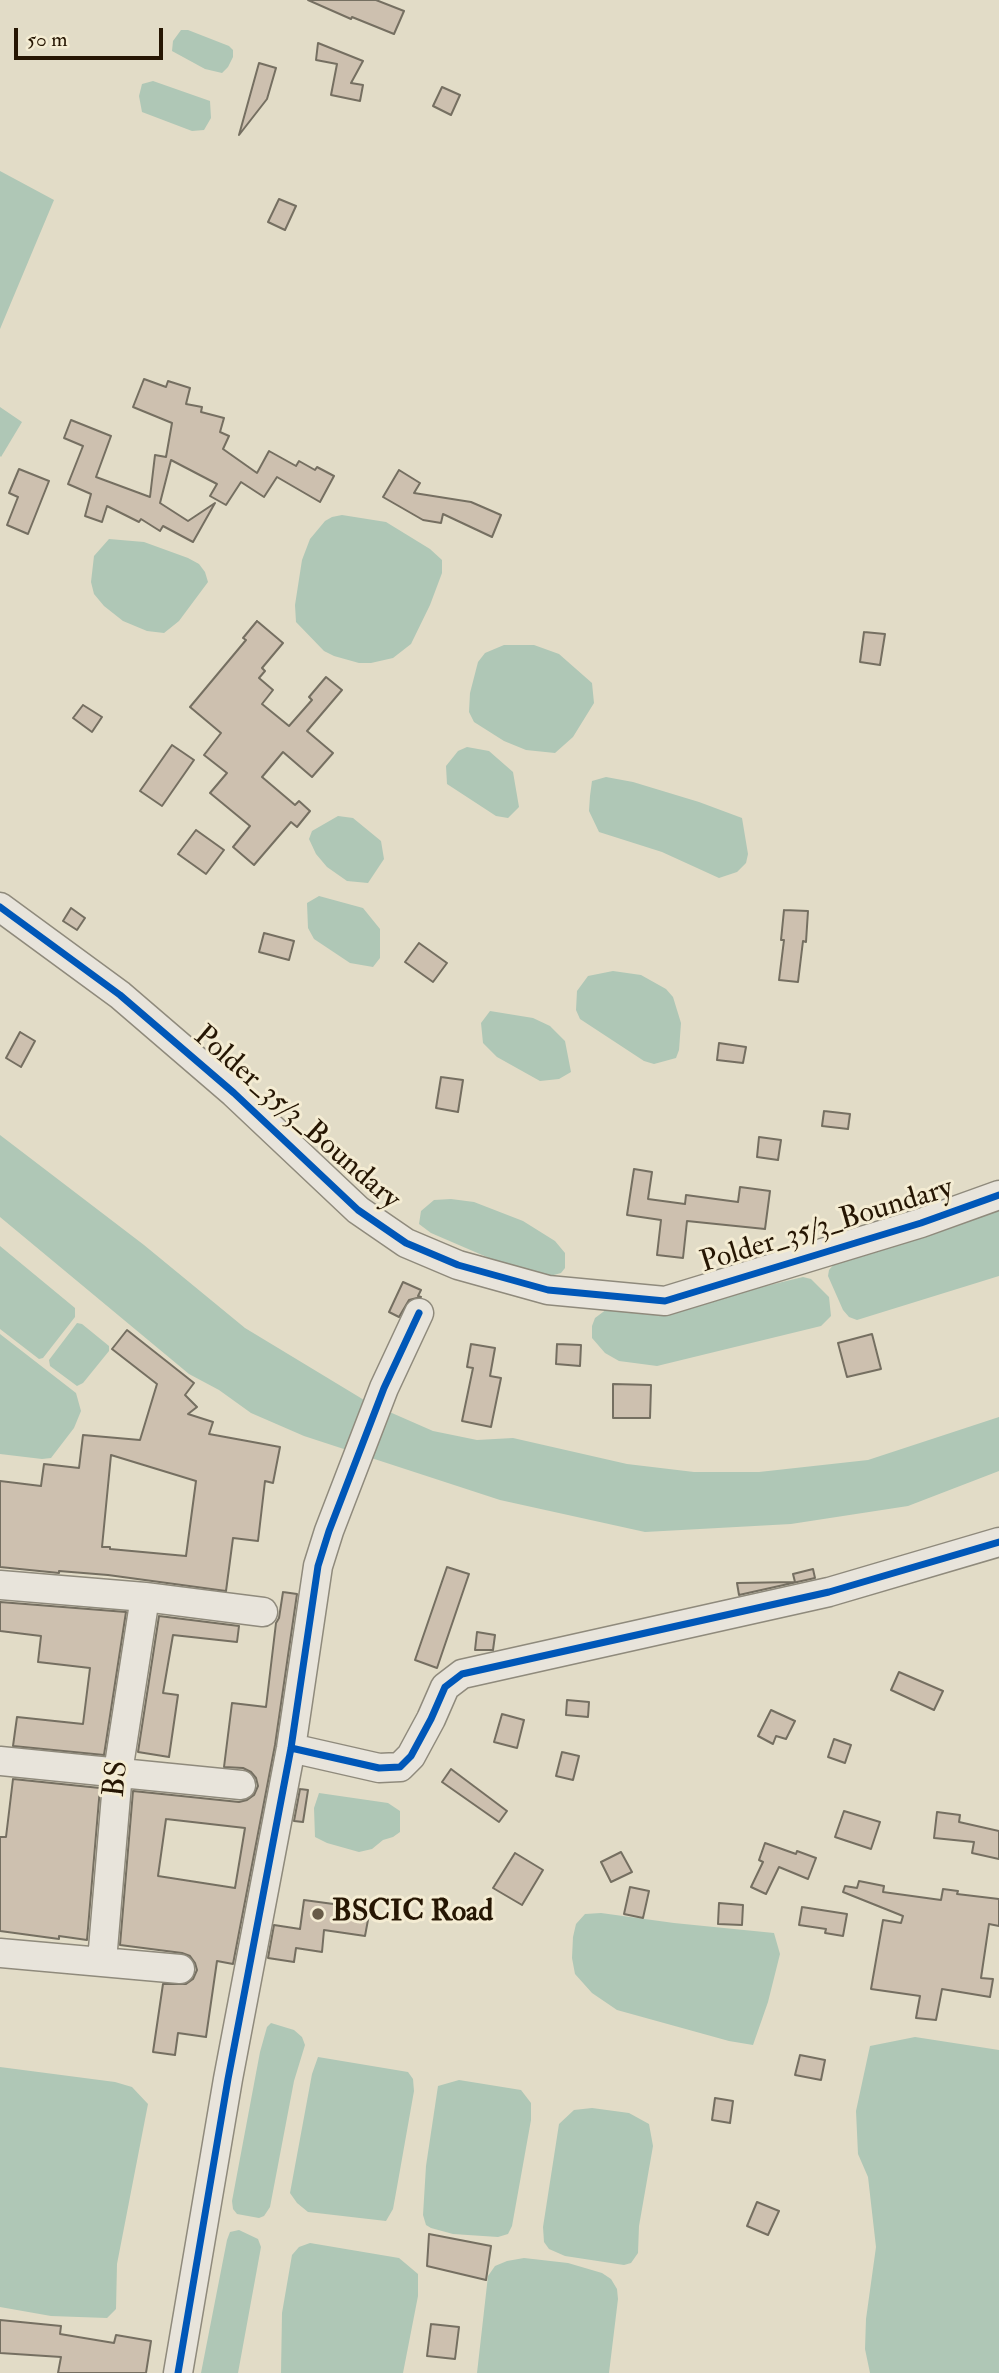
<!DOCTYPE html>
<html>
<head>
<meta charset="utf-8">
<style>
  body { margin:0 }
  #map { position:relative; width:999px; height:2373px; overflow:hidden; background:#e2dcc7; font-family:"IM FELL Double Pica",serif }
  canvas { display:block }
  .scale { position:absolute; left:14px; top:28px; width:149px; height:32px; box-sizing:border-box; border:4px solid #261603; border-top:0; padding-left:9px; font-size:21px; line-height:24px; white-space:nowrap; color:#261603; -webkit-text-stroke:5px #f4ecd3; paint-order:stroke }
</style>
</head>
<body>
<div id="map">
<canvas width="999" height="2373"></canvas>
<div class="scale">50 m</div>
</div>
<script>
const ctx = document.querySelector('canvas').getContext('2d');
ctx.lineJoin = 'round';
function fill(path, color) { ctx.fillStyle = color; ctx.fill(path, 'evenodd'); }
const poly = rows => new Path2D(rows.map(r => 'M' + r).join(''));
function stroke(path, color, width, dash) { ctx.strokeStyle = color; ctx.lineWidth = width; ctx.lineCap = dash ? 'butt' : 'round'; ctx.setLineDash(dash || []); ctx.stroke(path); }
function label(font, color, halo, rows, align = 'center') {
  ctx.font = font + ' "IM FELL Double Pica",serif'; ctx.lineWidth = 6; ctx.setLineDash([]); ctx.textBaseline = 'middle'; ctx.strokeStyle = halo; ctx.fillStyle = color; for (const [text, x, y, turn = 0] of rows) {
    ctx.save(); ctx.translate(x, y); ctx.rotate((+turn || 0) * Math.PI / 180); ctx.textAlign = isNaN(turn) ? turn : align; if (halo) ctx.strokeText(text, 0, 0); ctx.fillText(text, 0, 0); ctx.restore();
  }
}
const water = poly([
  [181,30,188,30,229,46,233,50,233,57,228,67,222,73,205,69,172,51,173,41],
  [153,81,210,101,211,118,204,130,192,131,142,112,139,96,142,84],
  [0,171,54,200,0,329],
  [0,407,22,422,1,457,0,456],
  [342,515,386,522,430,549,442,560,442,573,430,605,411,644,393,658,371,663,359,663,334,656,324,651,296,622,295,605,302,560,310,539,325,521,332,517],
  [109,539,144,542,188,558,199,564,205,572,208,582,179,621,164,633,147,631,123,621,104,606,94,594,91,582,94,556],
  [504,645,534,645,559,654,592,683,594,703,573,737,555,753,526,750,504,741,474,722,469,712,470,693,478,662,485,653],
  [467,747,489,751,513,772,519,807,508,818,496,816,447,784,446,766,458,751],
  [606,777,633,782,699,802,742,818,748,854,746,863,737,872,719,878,662,852,599,832,589,811,590,796,592,781],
  [338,816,353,818,381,841,384,859,368,883,347,881,327,867,316,854,309,839,312,831],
  [319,896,363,908,380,929,380,958,373,967,350,963,314,939,308,928,307,903],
  [613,971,641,975,666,989,673,997,681,1023,679,1050,676,1058,654,1064,644,1061,580,1019,576,1010,577,991,588,976],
  [490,1011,533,1018,550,1026,565,1041,571,1072,559,1079,540,1081,497,1057,483,1043,481,1023],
  [0,1135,144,1245,245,1328,369,1403,433,1431,477,1440,513,1438,627,1464,694,1472,759,1472,868,1460,999,1417,999,1471,908,1506,791,1524,645,1532,500,1500,304,1436,251,1413,219,1390,189,1374,0,1217],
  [451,1199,474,1202,523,1221,555,1241,565,1253,565,1268,561,1273,547,1277,533,1273,496,1261,431,1233,419,1224,421,1211,434,1200],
  [999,1210,999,1276,857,1320,849,1317,843,1310,828,1276,829,1270,835,1263],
  [0,1246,75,1308,75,1317,43,1358,39,1359,0,1329],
  [803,1277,811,1279,829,1297,831,1316,821,1326,657,1366,619,1361,605,1353,592,1338,592,1326,595,1318,607,1309,642,1313,683,1306],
  [77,1323,82,1324,109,1346,109,1351,83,1383,77,1386,50,1366,49,1360],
  [0,1334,76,1393,81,1411,74,1428,51,1458,42,1459,0,1454],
  [319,1793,388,1803,400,1811,400,1832,393,1837,383,1840,372,1849,359,1852,327,1843,315,1837,314,1808],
  [601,1913,674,1923,774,1933,780,1954,768,2002,753,2045,729,2041,617,2010,592,1993,575,1974,572,1958,573,1937,576,1924,585,1914],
  [271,2023,294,2030,302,2037,305,2045,294,2081,270,2207,264,2216,259,2218,237,2214,233,2209,232,2201,260,2052,267,2027],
  [915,2037,999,2050,999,2373,870,2373,865,2349,866,2319,876,2247,868,2177,858,2154,856,2111,870,2046],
  [318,2057,408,2072,413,2079,414,2091,397,2187,393,2209,386,2221,308,2212,297,2203,290,2193,312,2074],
  [0,2067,115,2082,132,2087,148,2104,117,2264,116,2309,107,2318,51,2316,0,2307],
  [459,2080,521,2090,531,2103,531,2120,512,2226,508,2234,498,2237,453,2234,431,2228,426,2225,423,2215,426,2166,438,2086],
  [592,2108,629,2113,649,2124,653,2146,639,2226,638,2253,631,2263,624,2265,565,2256,549,2249,544,2242,543,2227,559,2124,574,2110],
  [239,2230,258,2239,261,2247,238,2373,201,2373,227,2240,230,2232],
  [310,2243,399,2258,418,2274,418,2296,403,2373,281,2373,282,2313,292,2255,299,2247],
  [524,2258,568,2263,602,2273,611,2279,617,2289,618,2299,609,2373,477,2373,488,2276,495,2266,507,2261]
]);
const building = poly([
  [308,0,376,0,404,11,394,34,352,17,351,19,308,0],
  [318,43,363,61,351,83,363,85,360,101,331,95,337,64,316,60,318,43],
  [259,63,276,68,267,99,239,135,259,63],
  [442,87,460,95,451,115,433,106,442,87],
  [279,199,296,206,285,230,268,222,279,199],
  [144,379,166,387,168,381,190,388,186,404,202,407,201,412,224,418,220,432,229,436,223,449,257,473,269,451,296,466,299,461,315,470,317,467,334,476,320,502,277,477,264,497,241,482,226,505,210,496,217,484,171,460,160,503,188,521,215,503,193,542,163,526,160,531,141,519,139,522,107,506,102,522,85,516,91,494,68,484,83,446,64,438,71,420,111,436,96,477,150,497,155,455,166,457,172,423,133,407,144,379],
  [19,469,49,481,28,534,7,525,18,497,9,493,19,469],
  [399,470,420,483,414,493,471,502,501,515,492,537,443,514,441,523,423,520,383,497,399,470],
  [257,621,283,643,262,668,265,671,259,678,273,690,262,704,289,726,312,700,309,697,326,677,342,690,307,731,333,753,312,777,283,752,262,777,295,805,299,801,310,811,297,827,291,822,254,865,233,847,250,826,210,793,227,773,204,755,221,733,190,707,246,640,243,638,257,621],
  [864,632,885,634,880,665,860,662,864,632],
  [83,705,102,717,92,732,73,718,83,705],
  [172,745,194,760,162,806,140,791,172,745],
  [196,830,224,850,206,874,178,854,196,830],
  [71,908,85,918,77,930,63,921,71,908],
  [784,910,808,911,806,942,803,941,798,982,779,980,784,940,781,940,784,910],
  [264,933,294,941,289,960,259,952,264,933],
  [419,943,447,963,433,982,405,962,419,943],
  [20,1032,35,1041,21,1067,6,1058,20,1032],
  [719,1043,746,1047,743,1063,717,1060,719,1043],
  [441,1077,463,1080,458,1112,436,1108,441,1077],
  [824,1111,850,1114,848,1129,822,1126,824,1111],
  [759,1137,781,1140,778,1160,757,1157,759,1137],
  [634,1169,652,1172,648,1199,685,1204,686,1195,738,1202,740,1187,770,1191,765,1229,687,1221,683,1258,657,1255,661,1220,627,1215,634,1169],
  [403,1282,421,1290,418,1296,421,1297,409,1300,399,1317,389,1312,403,1282],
  [127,1330,194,1383,185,1395,197,1407,188,1414,213,1422,209,1434,280,1447,273,1483,265,1481,258,1541,233,1538,226,1591,108,1575,59,1571,59,1573,0,1567,0,1481,41,1486,44,1464,79,1468,83,1435,140,1440,157,1384,112,1349,127,1330],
  [111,1455,196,1481,186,1556,110,1549,110,1547,102,1547,111,1455],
  [872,1334,881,1369,847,1377,838,1343,872,1334],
  [471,1344,495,1348,490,1376,501,1378,491,1427,462,1421,473,1368,467,1367,471,1344],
  [557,1344,581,1345,580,1366,556,1364,557,1344],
  [613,1384,651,1385,650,1418,613,1418,613,1384],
  [447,1567,469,1574,437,1668,415,1660,447,1567],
  [813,1569,815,1578,739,1595,737,1583,795,1582,793,1574,813,1569],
  [283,1592,297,1594,275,1745,233,1964,217,1961,206,2037,178,2033,175,2055,153,2052,163,1984,186,1984,193,1979,197,1970,195,1963,190,1956,182,1953,120,1945,133,1791,239,1802,247,1800,254,1795,258,1786,256,1778,251,1772,243,1768,224,1767,232,1703,266,1707,276,1623,279,1618,283,1592],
  [166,1819,245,1828,235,1888,158,1876,166,1819],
  [0,1602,126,1612,104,1755,13,1746,17,1717,83,1724,90,1668,38,1662,41,1636,0,1631,0,1602],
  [159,1616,239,1626,237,1642,173,1635,163,1693,178,1695,169,1757,138,1752,159,1616],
  [477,1632,495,1635,493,1650,475,1650,477,1632],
  [899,1672,943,1691,934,1710,891,1690,899,1672],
  [567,1700,589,1702,588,1717,566,1715,567,1700],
  [771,1710,795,1721,786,1739,776,1736,773,1744,758,1736,771,1710],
  [502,1714,524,1720,517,1748,494,1742,502,1714],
  [834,1739,851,1745,845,1763,828,1757,834,1739],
  [562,1752,579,1756,573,1780,556,1776,562,1752],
  [451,1769,507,1811,499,1822,442,1782,451,1769],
  [13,1779,100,1788,87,1940,59,1936,59,1939,0,1931,0,1837,6,1837,13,1779],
  [300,1789,308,1790,303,1822,294,1821,300,1789],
  [844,1811,880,1822,871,1849,835,1837,844,1811],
  [937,1812,960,1815,959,1822,999,1831,999,1859,972,1853,974,1842,934,1838,937,1812],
  [765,1843,796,1854,797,1851,816,1858,808,1879,779,1867,766,1894,751,1887,763,1862,759,1860,765,1843],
  [621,1852,632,1872,611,1882,601,1862,621,1852],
  [515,1853,543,1870,522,1905,493,1888,515,1853],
  [859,1881,884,1886,883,1892,941,1900,943,1889,958,1891,957,1894,999,1899,999,1926,989,1924,981,1978,993,1979,990,1997,942,1989,936,2020,916,2018,920,1996,871,1989,883,1920,901,1923,903,1916,843,1892,845,1886,857,1888,859,1881],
  [630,1887,649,1891,643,1918,624,1914,630,1887],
  [304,1900,370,1909,365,1936,324,1930,322,1952,296,1948,294,1962,268,1958,274,1925,300,1929,304,1900],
  [719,1903,743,1905,742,1925,718,1924,719,1903],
  [802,1907,847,1914,843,1936,825,1933,826,1929,799,1925,802,1907],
  [800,2055,825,2060,821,2080,795,2075,800,2055],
  [715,2098,733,2101,730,2123,712,2120,715,2098],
  [757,2202,779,2211,768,2235,747,2226,757,2202],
  [429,2234,491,2246,486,2280,427,2266,429,2234],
  [0,2320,61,2326,60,2334,114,2343,116,2335,151,2341,146,2373,58,2373,61,2357,0,2353,0,2320],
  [431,2324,459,2327,455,2359,427,2356,431,2324]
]);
const minor = poly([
  [0,907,120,995,234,1093,358,1210,406,1243,458,1265,548,1290,665,1301,921,1223,999,1195],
  [0,1585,145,1597,263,1612],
  [291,1748,379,1768,400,1767,411,1756,431,1719,445,1687,462,1674,829,1592,999,1542],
  [0,1761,241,1785],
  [0,1953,180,1969],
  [102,1961,118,1772,145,1597],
  [178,2373,228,2079,291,1748,318,1566,329,1531,384,1388,419,1313]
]);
const cycleway = poly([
  [0,907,120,995,234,1093,358,1210,406,1243,458,1265,548,1290,665,1301,921,1223,999,1195],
  [291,1748,379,1768,400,1767,411,1756,431,1719,445,1687,462,1674,829,1592,999,1542],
  [178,2373,228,2079,291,1748,318,1566,329,1531,384,1388,419,1313]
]);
const markers = [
  [318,1914,7,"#685b48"]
];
const streetNames = [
  ["Polder_35/3_Boundary",296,1119,41],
  ["Polder_35/3_Boundary",827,1227,-17],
  ["BS",118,1779,-84]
];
const poiNames = [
  ["BSCIC Road",332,1914]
];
fill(water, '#afc7b6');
fill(building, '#cdc0af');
stroke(building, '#756f61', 2);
stroke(minor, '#8f8a7c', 31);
stroke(minor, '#e8e4db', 28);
stroke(cycleway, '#0057b8', 7);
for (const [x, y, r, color] of markers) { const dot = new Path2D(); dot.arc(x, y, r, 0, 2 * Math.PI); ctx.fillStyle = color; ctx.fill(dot); stroke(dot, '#f4ecd3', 2.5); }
label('30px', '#261603', '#f4ecd3', streetNames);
label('bold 30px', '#261603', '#f4ecd3', poiNames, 'left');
</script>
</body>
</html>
